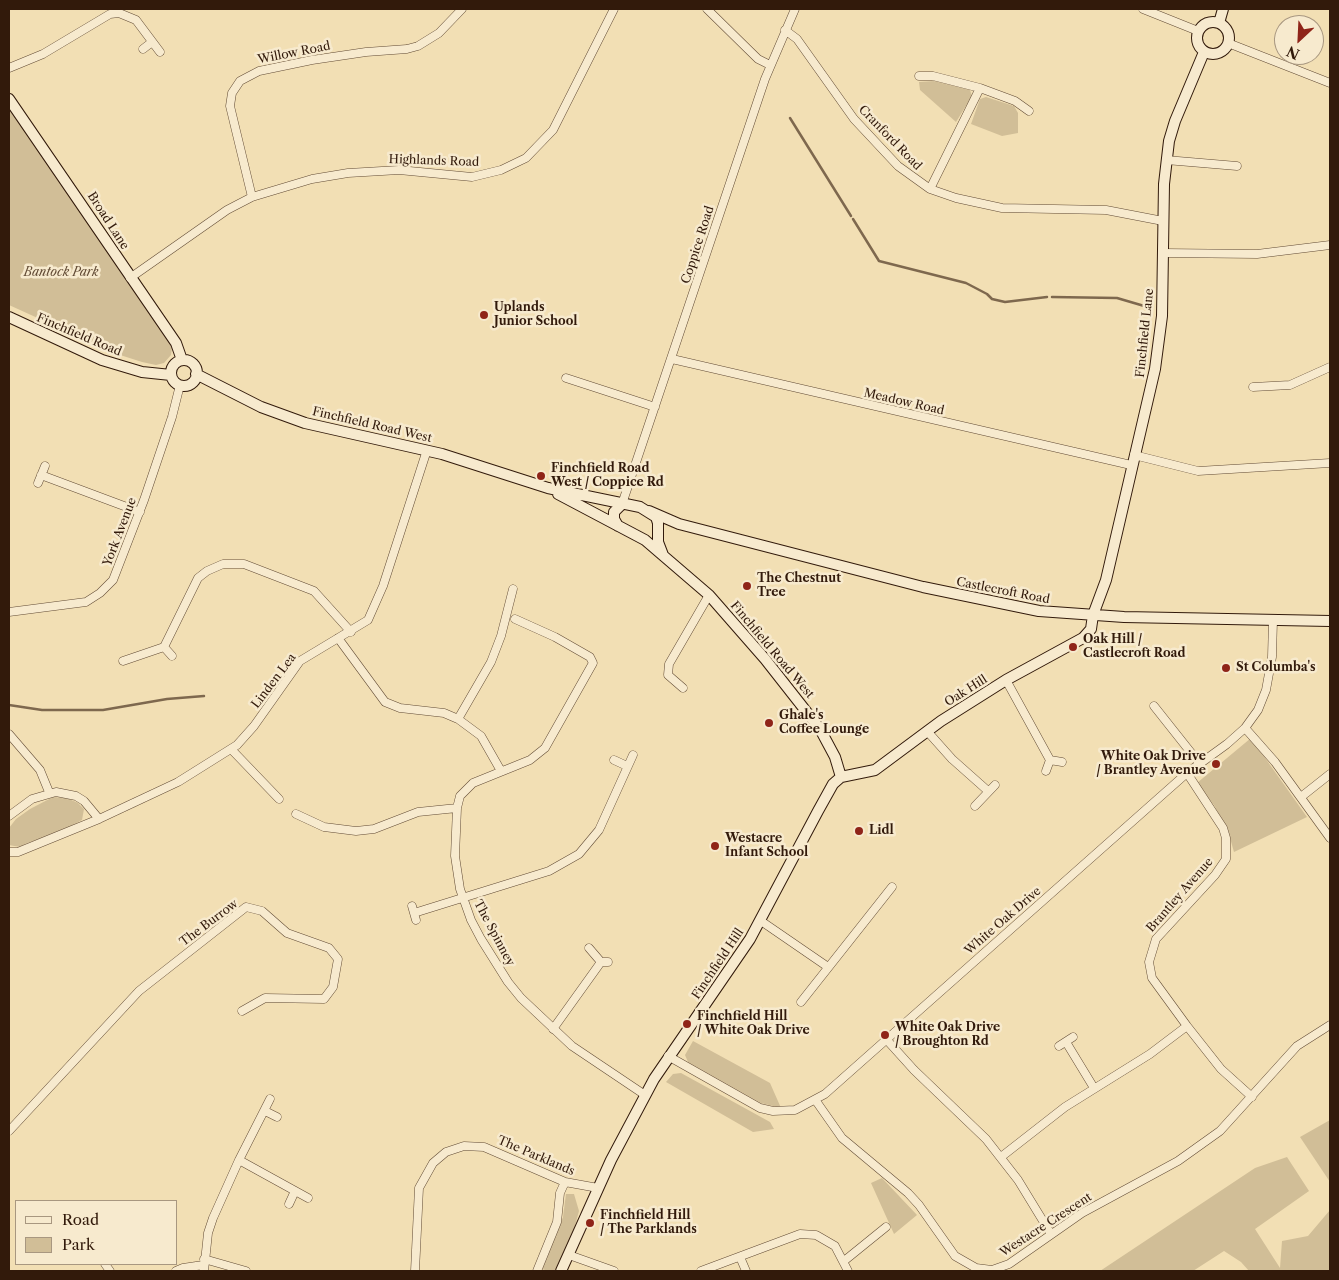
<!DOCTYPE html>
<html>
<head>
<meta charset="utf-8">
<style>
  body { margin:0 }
  #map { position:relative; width:1339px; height:1280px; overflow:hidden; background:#f2dfb4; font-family:"Libre Caslon Text",serif }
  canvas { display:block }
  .frame { position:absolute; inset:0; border:10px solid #321a0b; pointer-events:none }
  .legend { position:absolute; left:15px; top:1200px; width:162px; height:65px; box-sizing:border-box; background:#f7eace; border:1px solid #a89780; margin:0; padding:6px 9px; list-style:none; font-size:15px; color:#321a0b }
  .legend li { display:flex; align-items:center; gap:10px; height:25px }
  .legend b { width:25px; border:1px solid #a89780 }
  .north { position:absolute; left:1274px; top:15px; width:50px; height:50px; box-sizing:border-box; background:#f7eace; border:1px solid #a89780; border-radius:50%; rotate:205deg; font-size:14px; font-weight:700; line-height:20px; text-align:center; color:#321a0b }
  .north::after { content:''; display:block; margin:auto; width:18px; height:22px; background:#8f2418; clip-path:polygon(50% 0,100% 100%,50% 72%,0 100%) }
</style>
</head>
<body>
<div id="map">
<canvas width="1339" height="1280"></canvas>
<div class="frame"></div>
<ul class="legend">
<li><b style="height:6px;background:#f7eace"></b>Road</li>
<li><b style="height:14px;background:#d1be97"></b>Park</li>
</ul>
<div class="north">N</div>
</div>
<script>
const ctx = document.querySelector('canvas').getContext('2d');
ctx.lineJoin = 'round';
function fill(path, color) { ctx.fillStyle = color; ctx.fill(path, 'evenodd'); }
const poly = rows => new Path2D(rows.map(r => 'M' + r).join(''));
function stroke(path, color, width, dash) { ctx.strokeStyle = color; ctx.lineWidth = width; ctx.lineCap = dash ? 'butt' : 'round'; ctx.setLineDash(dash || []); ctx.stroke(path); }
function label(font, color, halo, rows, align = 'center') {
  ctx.font = font + ' "Libre Caslon Text",serif'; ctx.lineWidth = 5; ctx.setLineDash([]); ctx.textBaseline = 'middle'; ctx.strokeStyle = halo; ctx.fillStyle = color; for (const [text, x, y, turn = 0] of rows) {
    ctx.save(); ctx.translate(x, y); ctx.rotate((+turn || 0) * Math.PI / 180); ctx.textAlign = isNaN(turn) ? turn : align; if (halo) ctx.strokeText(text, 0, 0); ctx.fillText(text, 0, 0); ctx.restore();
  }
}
const green = poly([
  [934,81,970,90,972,96,956,122,920,90,919,82],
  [986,97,1014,106,1018,113,1018,133,1002,136,971,124,980,99],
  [9,105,169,341,172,348,171,355,164,363,156,365,142,362,117,354,9,305],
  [1251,738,1307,817,1234,852,1228,831,1214,805,1197,783],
  [53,797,67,798,78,803,84,809,82,820,60,832,27,843,20,847,9,845,9,828,16,819,30,809],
  [693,1041,770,1083,781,1108,761,1103,688,1062,685,1055],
  [681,1073,770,1122,774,1129,753,1132,666,1082,673,1074],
  [1330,1120,1330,1182,1300,1137],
  [1287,1157,1309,1191,1255,1229,1280,1268,1282,1241,1308,1236,1330,1210,1330,1271,1249,1271,1241,1262,1224,1251,1193,1271,1100,1271,1255,1168],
  [882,1178,917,1215,894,1234,871,1183],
  [566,1194,574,1194,579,1211,574,1230,555,1271,548,1271,542,1269,563,1217]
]);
const stream = poly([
  [790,118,851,216],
  [853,219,879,261,966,283,987,294,992,299,1005,302,1047,297],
  [1052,297,1117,298,1151,308],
  [9,705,42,710,103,710,167,699,204,696]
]);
const street = poly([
  [707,9,758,59,770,65],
  [1143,9,1198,31],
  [785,30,797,39,854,119,898,166,930,189,956,198,1002,208,1106,210,1163,221],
  [1228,43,1330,83],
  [143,49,152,42],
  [9,68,43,54,110,14,119,13,136,20,160,52],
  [919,76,933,76,980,88,1015,101,1029,111],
  [1166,160,1237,166],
  [930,189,980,88],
  [252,197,230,106,232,93,240,81,259,71,312,60,366,52,407,49,418,46,439,33,462,9],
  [1163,253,1257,254,1330,245],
  [130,278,227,210,252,197,312,179,348,173,399,170,472,177,501,170,526,158,553,130,614,9],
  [672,359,1131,465],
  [566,378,655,407],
  [1253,387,1290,385,1330,367],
  [1134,455,1198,471,1330,463],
  [41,475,140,512],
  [38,483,45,466],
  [622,504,765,79,795,9],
  [9,612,86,602,100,593,113,580,144,500,172,417,180,385],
  [515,619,555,637,590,657,593,663,545,748,530,760,473,783,460,796,457,808,455,856,460,889,471,920,481,939,508,982,521,998,572,1046,645,1095],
  [338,638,385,702,400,708,444,713,458,719,481,736,501,771],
  [164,647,172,656],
  [123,661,164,647,198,578,207,571,223,564,244,564,314,591,351,632],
  [1006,680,1050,760],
  [683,688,668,675,669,664,709,595],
  [1154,706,1200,764],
  [458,719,491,662,501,636,513,589],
  [1245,728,1275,762,1330,838],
  [927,731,952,759,988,791],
  [9,734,40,770,49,792],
  [231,749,279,799],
  [614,760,627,766],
  [1046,771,1050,760,1062,762],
  [1187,773,1223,828,1226,838,1226,859,1215,875,1156,939,1149,962,1152,978,1187,1026,1221,1069,1252,1097],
  [1301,797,1330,774],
  [975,806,995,785],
  [296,814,324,827,356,831,374,829,418,812,457,808],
  [9,816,32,799,56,792,76,796,84,801,99,819,178,782,237,745,254,726,300,661,368,620,383,586,427,450],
  [9,852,18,852,99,819],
  [412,906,416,920],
  [414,913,549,871,579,854,599,830,633,755],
  [761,921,828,967],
  [589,948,601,962,608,962],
  [801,1002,892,887],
  [553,1029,601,962],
  [886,1039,914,1070,986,1139,1018,1180,1051,1234],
  [1066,1042,1094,1088],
  [1059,1046,1073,1037],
  [668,1056,760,1108,773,1111,795,1110,825,1094,1187,773,1227,744,1245,728,1258,710,1266,690,1272,657,1273,620],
  [816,1101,842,1138,908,1193,919,1205,955,1256,976,1268,992,1270,1009,1264,1082,1213,1178,1161,1220,1131,1297,1046,1330,1025],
  [265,1111,277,1117],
  [9,1131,139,991,246,907,262,911,287,933,329,948,338,959,333,987,324,999,265,998,242,1011],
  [1001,1157,1065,1107,1150,1054,1187,1026],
  [239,1160,308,1198],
  [289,1204,295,1191],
  [569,1255,614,1271],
  [740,1257,746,1271],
  [204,1259,246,1271],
  [844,1261,886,1227],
  [105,1264,110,1271],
  [176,1271,183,1268,203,1265],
  [204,1271,208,1233,213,1218,239,1160,270,1099],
  [415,1271,419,1188,433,1163,446,1152,464,1146,484,1147,565,1182,598,1188],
  [537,1271,557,1222,560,1193,565,1182],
  [701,1271,800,1234,816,1235,835,1246,848,1271]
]);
const secondary = poly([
  '1197 38a16 16 0 1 1 32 0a16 16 0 1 1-32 0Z',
  [1219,23,1223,9],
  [9,99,176,343,182,360],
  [9,317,102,360,142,372,171,375],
  '171 373a13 13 0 1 1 26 0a13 13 0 1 1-26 0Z',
  [196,374,261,407,305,423,442,454,548,488,640,507,656,517,658,523,658,542,663,555],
  [558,494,645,540,709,595,765,659,820,729,835,757,841,777],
  [649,511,679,524,923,587,1039,611,1124,617,1330,621],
  [618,526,614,519,614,512,622,504],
  [841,777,875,770,941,721,1006,680,1083,638,1091,629,1093,615,1106,580,1155,369,1162,316,1164,184,1169,141,1175,121,1204,52],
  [561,1271,611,1160,654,1079,750,939,818,811,833,784,841,777]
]);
const markers = [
  [484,315,5,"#8f2418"],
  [541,476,5,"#8f2418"],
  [747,586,5,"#8f2418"],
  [1073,647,5,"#8f2418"],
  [1226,668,5,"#8f2418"],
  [769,723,5,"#8f2418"],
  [1216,764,5,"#8f2418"],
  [859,831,5,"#8f2418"],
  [715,846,5,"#8f2418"],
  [687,1024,5,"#8f2418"],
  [885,1035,5,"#8f2418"],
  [590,1223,5,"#8f2418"]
];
const streetNames = [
  ["Willow Road",294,53,-11],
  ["Cranford Road",890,138,46],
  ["Highlands Road",434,161,2],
  ["Broad Lane",108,221,57],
  ["Coppice Road",698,245,-72],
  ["Finchfield Lane",1145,333,-84],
  ["Finchfield Road",79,335,23],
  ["Meadow Road",904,402,13],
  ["Finchfield Road West",372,425,13],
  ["York Avenue",120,532,-69],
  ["Castlecroft Road",1003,591,11],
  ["Finchfield Road West",772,650,50],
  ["Linden Lea",274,681,-53],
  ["Oak Hill",966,691,-32],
  ["Brantley Avenue",1180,895,-49],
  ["White Oak Drive",1003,921,-41],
  ["The Burrow",209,923,-37],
  ["The Spinney",494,933,62],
  ["Finchfield Hill",718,964,-56],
  ["The Parklands",536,1156,23],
  ["Westacre Crescent",1046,1225,-33]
];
const parkNames = [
  ["Bantock Park",61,273]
];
const poiNames = [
  ["Uplands",494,308],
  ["Junior School",494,322],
  ["Finchfield Road",551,469],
  ["West / Coppice Rd",551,483],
  ["The Chestnut",757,579],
  ["Tree",757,593],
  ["Oak Hill /",1083,640],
  ["Castlecroft Road",1083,654],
  ["St Columba's",1236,668],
  ["Ghale's",779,716],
  ["Coffee Lounge",779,730],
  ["White Oak Drive",1206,757,"right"],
  ["/ Brantley Avenue",1206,771,"right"],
  ["Lidl",869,831],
  ["Westacre",725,839],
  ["Infant School",725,853],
  ["Finchfield Hill",697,1017],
  ["/ White Oak Drive",697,1031],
  ["White Oak Drive",895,1028],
  ["/ Broughton Rd",895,1042],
  ["Finchfield Hill",600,1216],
  ["/ The Parklands",600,1230]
];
fill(green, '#d1be97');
stroke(stream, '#7e684e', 2.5);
stroke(street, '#624b35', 9);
stroke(secondary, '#321a0b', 12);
stroke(street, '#f7eace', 8);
stroke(secondary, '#f7eace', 10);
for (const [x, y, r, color] of markers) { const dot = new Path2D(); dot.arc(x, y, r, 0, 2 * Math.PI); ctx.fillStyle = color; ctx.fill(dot); stroke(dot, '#f7eace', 2); }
label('12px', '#321a0b', '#f7eace', streetNames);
label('italic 12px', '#624b35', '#f7eace', parkNames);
label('bold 12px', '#321a0b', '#f7eace', poiNames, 'left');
</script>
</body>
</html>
